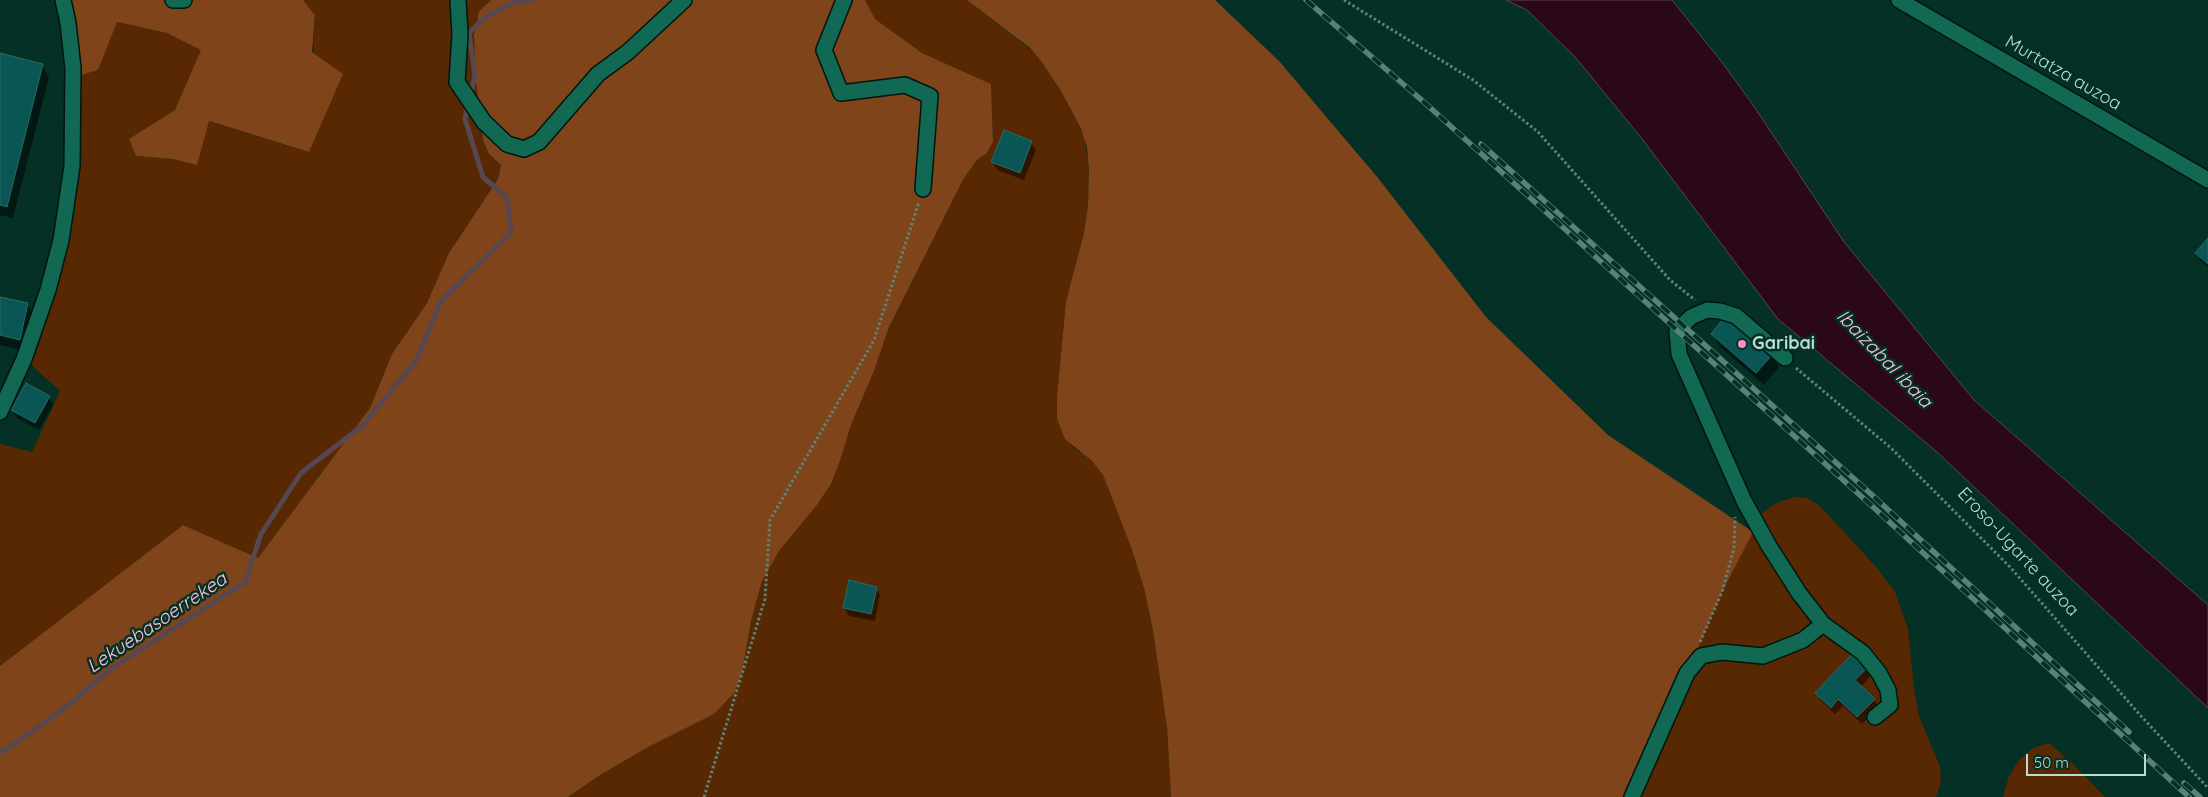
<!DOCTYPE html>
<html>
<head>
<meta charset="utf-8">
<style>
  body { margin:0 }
  #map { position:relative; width:2208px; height:797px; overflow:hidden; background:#043025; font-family:Quicksand,sans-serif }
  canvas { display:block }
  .scale { position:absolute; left:2026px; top:754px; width:120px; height:22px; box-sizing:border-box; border:2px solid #b9ddd0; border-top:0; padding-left:6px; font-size:15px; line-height:18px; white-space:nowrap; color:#b9ddd0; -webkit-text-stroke:4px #043025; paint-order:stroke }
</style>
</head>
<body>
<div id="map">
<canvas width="2208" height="797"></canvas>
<div class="scale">50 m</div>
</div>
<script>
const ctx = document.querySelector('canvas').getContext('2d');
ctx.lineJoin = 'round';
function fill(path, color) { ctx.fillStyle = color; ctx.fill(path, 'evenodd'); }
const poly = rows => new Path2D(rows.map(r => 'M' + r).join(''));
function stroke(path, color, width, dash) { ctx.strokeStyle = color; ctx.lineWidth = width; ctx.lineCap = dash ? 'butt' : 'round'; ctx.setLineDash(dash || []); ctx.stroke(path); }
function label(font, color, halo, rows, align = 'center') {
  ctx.font = font + ' Quicksand,sans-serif'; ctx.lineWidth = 5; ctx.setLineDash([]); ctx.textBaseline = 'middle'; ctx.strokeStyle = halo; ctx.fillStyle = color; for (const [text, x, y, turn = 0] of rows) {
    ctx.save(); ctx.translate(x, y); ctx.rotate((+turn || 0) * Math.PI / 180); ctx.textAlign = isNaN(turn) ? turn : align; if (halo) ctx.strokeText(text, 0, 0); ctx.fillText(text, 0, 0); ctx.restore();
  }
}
const green = poly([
  [303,0,491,0,479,11,474,35,476,83,483,140,489,154,501,165,498,179,449,253,427,303,392,354,370,408,258,558,183,525,0,666,0,444,32,452,60,391,27,361,75,213,78,76,98,70,116,22,167,33,202,50,175,110,129,139,136,156,173,159,197,164,208,121,308,152,315,15],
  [865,0,967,0,1030,49,1041,61,1061,91,1085,138,1089,171,1088,206,1084,233,1066,301,1057,396,1057,419,1072,446,1092,461,1103,475,1131,547,1144,588,1153,630,1167,727,1171,797,568,797,600,775,650,746,714,714,742,673,751,621,762,581,779,551,817,505,831,484,839,464,851,425,874,371,889,327,964,178,977,160,987,153,993,142,991,84,922,53,875,19],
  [1795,497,1807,498,1820,506,1877,568,1895,592,1908,629,1914,688,1919,716,1940,767,1941,782,1936,797,1634,797,1722,592,1760,515,1776,503],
  [2049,743,2072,763,2105,797,2003,797,2009,776,2019,760,2033,748]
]);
const forest = poly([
  [67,0,303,0,315,15,312,52,343,74,309,152,209,121,197,165,173,159,136,156,129,139,175,110,201,50,167,33,117,22,98,70,78,76],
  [491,0,865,0,875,19,922,53,991,84,993,142,987,153,977,160,964,178,889,327,874,371,851,425,839,464,831,484,817,505,779,551,762,581,751,621,742,673,734,693,714,714,650,746,600,775,568,797,0,797,0,666,183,525,258,558,370,408,392,354,427,303,449,253,498,179,501,165,489,154,483,140,476,83,474,35,479,11],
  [967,0,1215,0,1279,61,1378,178,1486,317,1608,435,1753,532,1722,592,1634,797,1171,797,1167,727,1153,630,1144,588,1131,547,1103,475,1092,461,1065,439,1057,419,1057,396,1066,301,1084,233,1088,206,1089,171,1087,147,1081,129,1061,91,1041,61,1030,48]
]);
const water = poly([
  [1506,0,1672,0,1721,61,1751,102,1844,242,1974,400,2208,605,2208,708,1937,452,1778,319,1643,140,1576,58,1527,10,1506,0]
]);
const shadow = poly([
  [0,54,42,65,49,77,13,218,0,215],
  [1031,142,1036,150,1024,180,997,170,993,162],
  [2208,240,2208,267,2201,261,2196,254],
  [0,298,27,304,34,316,26,351,0,345],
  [1712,334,1772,355,1779,367,1764,385,1719,346],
  [49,397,53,405,39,430,17,418,12,410],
  [876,588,880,595,875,621,849,616,844,608],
  [1854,654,1872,674,1861,687,1874,700,1879,707,1862,724,1843,706,1835,714,1821,701,1817,693]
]);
const stream = poly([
  [470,95,475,76,469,33,484,18,512,3,532,0],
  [0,752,17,742,70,704,108,671,245,582,261,534,301,473,362,426,416,361,441,301,511,232,507,198,483,177,465,119,468,104]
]);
const building = poly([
  [0,53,43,64,7,207,0,205,0,53],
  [1004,130,1032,141,1020,173,991,162,1004,130],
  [2208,238,2208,264,2195,253,2208,238],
  [0,297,28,303,20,340,0,335,0,297],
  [1727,314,1773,354,1756,373,1711,334,1727,314],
  [26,383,50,396,35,423,11,410,26,383],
  [849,580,877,587,871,614,843,608,849,580],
  [1854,652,1869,666,1855,680,1875,699,1857,717,1838,699,1831,708,1815,693,1854,652]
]);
const path = poly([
  [1344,0,1473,80,1538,132,1670,280,1695,300],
  [1796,368,1891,448,2010,567,2141,716,2208,788],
  [1700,642,1722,592,1734,548,1735,517],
  [704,797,765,599,770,520,874,340,919,202]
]);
const minor = poly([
  [173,0,184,0],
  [458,0,460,34,457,82,484,122,507,144,524,149,539,142,598,74,628,52,684,0],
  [844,0,824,50,841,93,905,85,930,96,923,189],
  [1899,0,2208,180],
  [1785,358,1736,316,1720,311,1707,310,1691,317,1677,331,1679,354,1744,501,1769,546,1799,593,1823,624],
  [0,412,24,359,48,290,61,240,72,166,73,68,68,23,63,0],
  [1632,797,1687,673,1701,656,1722,652,1763,656,1803,640,1823,624,1863,653,1879,673,1888,690,1890,705,1875,717]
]);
const rail = poly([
  [1306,0,1425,103,1872,506,2189,797],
  [1481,144,1871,494,2129,732],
  [2184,783,2200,797]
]);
const markers = [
  [1742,344,5,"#fc8fc1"]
];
const streetNames = [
  ["Murtatza auzoa",2063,73,30],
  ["Eroso-Ugarte auzoa",2018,552,47]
];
const poiNames = [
  ["Garibai",1752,344]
];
const waterNames = [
  ["Ibaizabal ibaia",1884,359,46],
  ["Lekuebasoerrekea",157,623,-34]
];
fill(green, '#582803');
fill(forest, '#80441b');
fill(water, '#2b071a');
stroke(water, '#564751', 1);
fill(shadow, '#0007');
stroke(stream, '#564751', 5);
fill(building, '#0a5654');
stroke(building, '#276b69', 1);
stroke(minor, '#00150f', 18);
stroke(path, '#5c8478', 3, [2.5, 2.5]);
stroke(minor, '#116853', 15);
stroke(rail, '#598175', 5.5);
stroke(rail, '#043025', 4, [11]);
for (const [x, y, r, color] of markers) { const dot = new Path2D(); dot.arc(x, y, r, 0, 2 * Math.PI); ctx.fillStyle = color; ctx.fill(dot); stroke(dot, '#043025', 2); }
label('18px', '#b9ddd0', '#043025', streetNames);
label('bold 18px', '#b9ddd0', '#043025', poiNames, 'left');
label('italic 19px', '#fec1da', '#043025', waterNames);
</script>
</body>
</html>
